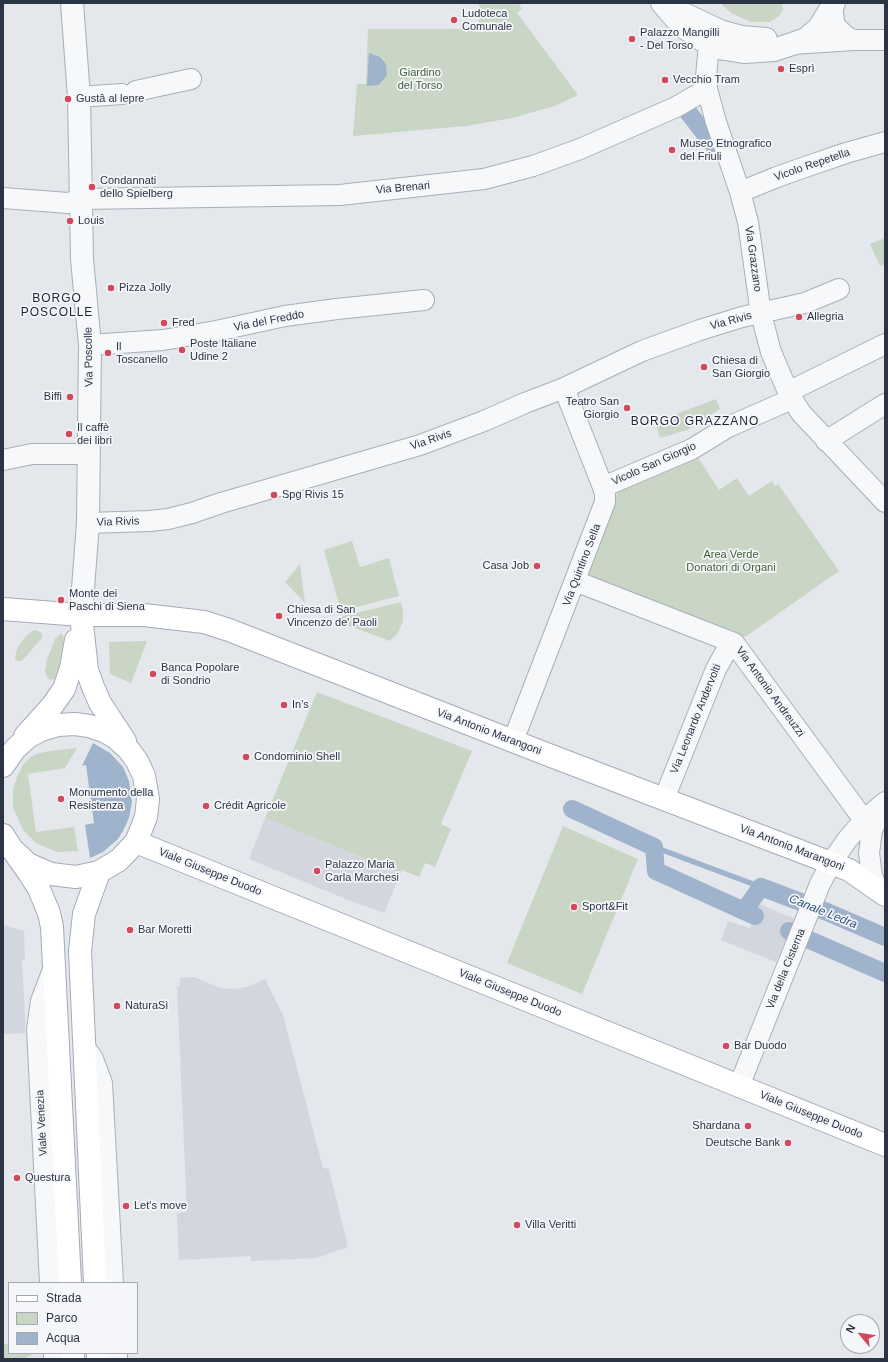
<!DOCTYPE html>
<html>
<head>
<meta charset="utf-8">
<style>
  body { margin:0 }
  #map { position:relative; width:888px; height:1362px; overflow:hidden; background:#e4e7ec; font-family:Helvetica,sans-serif }
  canvas { display:block }
  .frame { position:absolute; inset:0; border:4px solid #2b3445; pointer-events:none }
  .legend { position:absolute; left:8px; top:1282px; width:130px; height:72px; box-sizing:border-box; background:#f4f6f9; border:1px solid #a4a8b1; margin:0; padding:5px 7px; list-style:none; font-size:12px; color:#2b3445 }
  .legend li { display:flex; align-items:center; gap:8px; height:20px }
  .legend b { width:20px; border:1px solid #a4a8b1 }
  .north { position:absolute; left:840px; top:1314px; width:40px; height:40px; box-sizing:border-box; background:#f4f6f9; border:1px solid #a4a8b1; border-radius:50%; rotate:299deg; font-size:11px; font-weight:700; line-height:16px; text-align:center; color:#2b3445 }
  .north::after { content:''; display:block; margin:auto; width:14px; height:18px; background:#d1495b; clip-path:polygon(50% 0,100% 100%,50% 72%,0 100%) }
</style>
</head>
<body>
<div id="map">
<canvas width="888" height="1362"></canvas>
<div class="frame"></div>
<ul class="legend">
<li><b style="height:5px;background:#fff"></b>Strada</li>
<li><b style="height:11px;background:#c9d6c5"></b>Parco</li>
<li><b style="height:11px;background:#9fb4cc"></b>Acqua</li>
</ul>
<div class="north">N</div>
</div>
<script>
const ctx = document.querySelector('canvas').getContext('2d');
ctx.lineJoin = 'round';
function fill(path, color) { ctx.fillStyle = color; ctx.fill(path, 'evenodd'); }
const poly = rows => new Path2D(rows.map(r => 'M' + r).join(''));
function stroke(path, color, width, dash) { ctx.strokeStyle = color; ctx.lineWidth = width; ctx.lineCap = dash ? 'butt' : 'round'; ctx.setLineDash(dash || []); ctx.stroke(path); }
function label(font, color, halo, rows, align = 'center') {
  ctx.font = font + ' Helvetica,sans-serif'; ctx.lineWidth = 3.5; ctx.setLineDash([]); ctx.textBaseline = 'middle'; ctx.strokeStyle = halo; ctx.fillStyle = color; for (const [text, x, y, turn = 0] of rows) {
    ctx.save(); ctx.translate(x, y); ctx.rotate((+turn || 0) * Math.PI / 180); ctx.textAlign = isNaN(turn) ? turn : align; if (halo) ctx.strokeText(text, 0, 0); ctx.fillText(text, 0, 0); ctx.restore();
  }
}
const built = poly([
  [265,818,396,872,402,870,384,913,351,901,249,859],
  [759,904,795,919,776,962,721,940,728,921,750,928],
  [3,925,24,931,25,959,22,960,25,1017,25,1033,3,1034],
  [194,977,220,988,232,989,247,987,265,979,283,1015,323,1168,329,1169,348,1247,316,1258,251,1261,250,1256,179,1260,177,1213,187,1212,177,987,180,986,180,978]
]);
const green = poly([
  [479,3,518,3,522,9,517,13,578,95,555,106,512,118,466,126,353,136,357,84,366,84,368,29,479,29],
  [720,3,782,3,783,10,779,16,770,22,751,22,731,13],
  [885,238,885,264,880,266,870,244],
  [716,399,720,409,687,430,660,438,655,422],
  [695,453,719,490,737,478,749,496,772,481,775,486,778,484,839,571,745,637,730,635,585,577,621,484],
  [352,541,360,567,389,558,399,596,341,611,324,550],
  [300,564,305,603,285,582],
  [401,602,403,611,403,621,398,633,390,641,341,623,340,617],
  [36,630,42,633,42,638,22,661,17,661,15,659,16,652,19,645,27,635,32,631],
  [61,633,63,635,64,638,61,665,57,676,54,679,50,680,47,677,45,671,47,659,55,639],
  [147,641,131,683,110,674,109,642],
  [317,692,472,751,441,824,451,829,435,867,425,863,419,877,402,870,397,872,265,818],
  [77,748,65,768,28,774,36,832,74,827,78,851,57,852,36,843,23,830,13,807,13,789,17,777,22,766,31,757,36,754,49,751],
  [563,826,638,859,582,994,507,963],
  [3,1344,9,1344,9,1353,35,1353,23,1359,3,1359]
]);
const water = poly([
  [369,53,380,57,386,64,387,75,379,85,367,86],
  [93,743,110,753,123,767,129,781,132,802,129,818,123,831,118,839,103,852,90,858,85,825,94,823,86,765,82,766]
]);
const stream = poly([
  [654,847,761,887]
]);
const canal = poly([
  [688,112,712,143],
  [572,809,654,847,656,871,755,916],
  [744,911,761,887,827,912,885,937],
  [789,931,885,973]
]);
const minor = poly([
  [832,6,834,21,836,27,847,37,854,40,885,40],
  [706,30,709,44,706,77,707,89,716,122,740,192,748,222,761,314,771,352,788,392,801,413,885,502],
  [792,44,854,40],
  [136,91,191,79],
  [79,97,122,94],
  [740,192,777,177,808,166,846,153,885,142],
  [3,198,68,203,81,199,340,195,484,179,533,166,580,149,676,107,707,89],
  [90,345,163,340,216,331,285,316,337,309,424,300],
  [788,392,885,344],
  [826,441,885,404],
  [3,460,32,454,88,454],
  [603,487,692,449,728,427,792,399],
  [88,523,150,521,168,519,192,513,221,503,420,445,484,421,525,403,564,388,642,351,700,330,742,317,805,303,839,289],
  [575,581,734,643,864,820],
  [513,741,605,502,605,494,603,487,564,388],
  [664,799,716,669,725,653,734,643],
  [878,890,872,876,869,853,872,830,882,808],
  [84,1046,93,1059,102,1083,113,1283],
  [739,1086,820,884,831,863,847,840,864,820,885,802],
  [50,1283,37,1029,41,1001,54,967],
  [54,1353,54,1359],
  [117,1353,117,1359]
]);
const tertiary = poly([
  [72,3,79,97,82,259,90,345,88,523,81,615],
  [662,3,681,25,702,40,718,48,744,52,774,50,792,44,806,39,819,28,834,3],
  [680,12,720,31,742,37,766,39]
]);
const primary = poly([
  [3,609,81,615,144,615,204,622,229,630,541,752,831,863,849,870,885,895],
  [81,615,87,670,93,687,100,703,125,741],
  [25,736,52,706,64,689,71,668,76,640],
  [3,766,15,749,28,737,41,730,58,725,75,724,89,726,104,731,115,737,129,750,137,761,144,776,148,799,146,817,136,842,119,860,99,872,76,877,51,874,28,864,12,849,3,835],
  [136,842,885,1145],
  [12,849,29,873,39,889,49,913,52,927,70,1283],
  [95,1283,80,951,84,914,99,872],
  [73,1353,73,1359],
  [98,1353,98,1359]
]);
const markers = [
  [454,20,4,"#d1495b"],
  [632,39,4,"#d1495b"],
  [781,69,4,"#d1495b"],
  [665,80,4,"#d1495b"],
  [68,99,4,"#d1495b"],
  [672,150,4,"#d1495b"],
  [92,187,4,"#d1495b"],
  [70,221,4,"#d1495b"],
  [111,288,4,"#d1495b"],
  [799,317,4,"#d1495b"],
  [164,323,4,"#d1495b"],
  [182,350,4,"#d1495b"],
  [108,353,4,"#d1495b"],
  [704,367,4,"#d1495b"],
  [70,397,4,"#d1495b"],
  [627,408,4,"#d1495b"],
  [69,434,4,"#d1495b"],
  [274,495,4,"#d1495b"],
  [537,566,4,"#d1495b"],
  [61,600,4,"#d1495b"],
  [279,616,4,"#d1495b"],
  [153,674,4,"#d1495b"],
  [284,705,4,"#d1495b"],
  [246,757,4,"#d1495b"],
  [61,799,4,"#d1495b"],
  [206,806,4,"#d1495b"],
  [317,871,4,"#d1495b"],
  [574,907,4,"#d1495b"],
  [130,930,4,"#d1495b"],
  [117,1006,4,"#d1495b"],
  [726,1046,4,"#d1495b"],
  [748,1126,4,"#d1495b"],
  [788,1143,4,"#d1495b"],
  [17,1178,4,"#d1495b"],
  [126,1206,4,"#d1495b"],
  [517,1225,4,"#d1495b"]
];
const poiNames = [
  ["Ludoteca",462,14],
  ["Comunale",462,27],
  ["Palazzo Mangilli",640,33],
  ["- Del Torso",640,46],
  ["Esprì",789,69],
  ["Vecchio Tram",673,80],
  ["Gustâ al lepre",76,99],
  ["Museo Etnografico",680,144],
  ["del Friuli",680,157],
  ["Condannati",100,181],
  ["dello Spielberg",100,194],
  ["Louis",78,221],
  ["Pizza Jolly",119,288],
  ["Allegria",807,317],
  ["Fred",172,323],
  ["Poste Italiane",190,344],
  ["Udine 2",190,357],
  ["Il",116,347],
  ["Toscanello",116,360],
  ["Chiesa di",712,361],
  ["San Giorgio",712,374],
  ["Biffi",62,397,"right"],
  ["Teatro San",619,402,"right"],
  ["Giorgio",619,415,"right"],
  ["Il caffè",77,428],
  ["dei libri",77,441],
  ["Spg Rivis 15",282,495],
  ["Casa Job",529,566,"right"],
  ["Monte dei",69,594],
  ["Paschi di Siena",69,607],
  ["Chiesa di San",287,610],
  ["Vincenzo de' Paoli",287,623],
  ["Banca Popolare",161,668],
  ["di Sondrio",161,681],
  ["In's",292,705],
  ["Condominio Shell",254,757],
  ["Monumento della",69,793],
  ["Resistenza",69,806],
  ["Crédit Agricole",214,806],
  ["Palazzo Maria",325,865],
  ["Carla Marchesi",325,878],
  ["Sport&Fit",582,907],
  ["Bar Moretti",138,930],
  ["NaturaSì",125,1006],
  ["Bar Duodo",734,1046],
  ["Shardana",740,1126,"right"],
  ["Deutsche Bank",780,1143,"right"],
  ["Questura",25,1178],
  ["Let's move",134,1206],
  ["Villa Veritti",525,1225]
];
const parkNames = [
  ["Giardino",420,73],
  ["del Torso",420,86],
  ["Area Verde",731,555],
  ["Donatori di Organi",731,568]
];
const streetNames = [
  ["Vicolo Repetella",812,165,-19],
  ["Via Brenari",403,188,-5],
  ["Via Grazzano",753,259,82],
  ["Via del Freddo",269,321,-11],
  ["Via Rivis",731,321,-15],
  ["Via Poscolle",89,357,-91],
  ["Via Rivis",431,440,-19],
  ["Vicolo San Giorgio",654,464,-24],
  ["Via Rivis",118,522,-2],
  ["Via Quintino Sella",582,565,-69],
  ["Via Antonio Andreuzzi",770,692,54],
  ["Via Leonardo Andervolti",696,719,-68],
  ["Via Antonio Marangoni",489,732,21],
  ["Via Antonio Marangoni",792,848,21],
  ["Viale Giuseppe Duodo",210,872,22],
  ["Via della Cisterna",786,969,-68],
  ["Viale Giuseppe Duodo",510,993,22],
  ["Viale Giuseppe Duodo",811,1115,22],
  ["Viale Venezia",42,1123,-93]
];
const neighbourhoodNames = [
  ["BORGO",57,299],
  ["POSCOLLE",57,313],
  ["BORGO GRAZZANO",695,422]
];
const waterNames = [
  ["Canale Ledra",823,912,22]
];
fill(built, '#d2d6de');
fill(green, '#c9d6c5');
fill(water, '#9fb4cc');
stroke(stream, '#9fb4cc', 5.5);
stroke(canal, '#9fb4cc', 18);
stroke(minor, '#a9aeb7', 22);
stroke(tertiary, '#a9aeb7', 24);
stroke(primary, '#a3abb8', 24);
stroke(minor, '#f7f8fa', 20);
stroke(tertiary, '#f7f8fa', 22);
stroke(primary, '#fff', 22);
for (const [x, y, r, color] of markers) { const dot = new Path2D(); dot.arc(x, y, r, 0, 2 * Math.PI); ctx.fillStyle = color; ctx.fill(dot); stroke(dot, '#f4f6f9', 1.5); }
label('11px', '#2b3445', '#f4f6f9', poiNames, 'left');
label('11px', '#3f6138', '#f4f6f9', parkNames);
label('11px', '#2b3445', '#f4f6f9', streetNames);
ctx.letterSpacing = '1px';
label('12px', '#1d2536', '#f4f6f9', neighbourhoodNames);
ctx.letterSpacing = '0px';
label('italic 12px', '#34527a', '#f4f6f9', waterNames);
</script>
</body>
</html>
